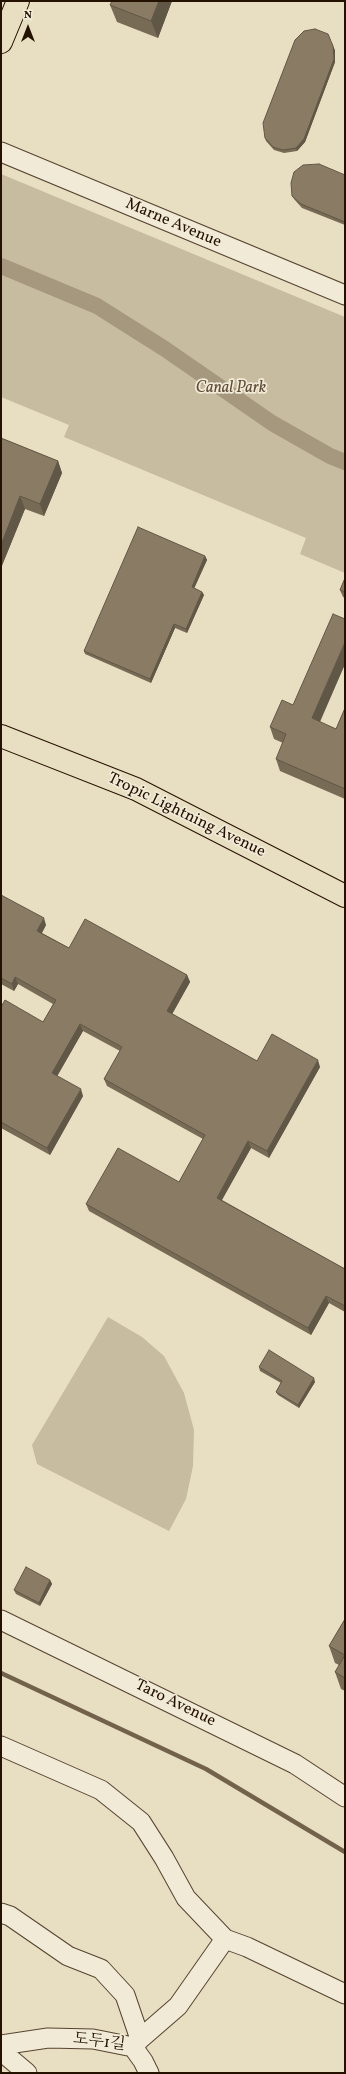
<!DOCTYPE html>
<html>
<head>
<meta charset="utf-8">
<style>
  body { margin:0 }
  #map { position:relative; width:346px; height:2074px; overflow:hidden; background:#e8dec1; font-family:Vollkorn,serif }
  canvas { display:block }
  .frame { position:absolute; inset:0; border:2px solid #251100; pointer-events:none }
  .north { position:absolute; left:8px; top:8px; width:40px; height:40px; -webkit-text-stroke:3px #f0ead7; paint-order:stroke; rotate:0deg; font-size:11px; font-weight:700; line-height:16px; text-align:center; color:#251100 }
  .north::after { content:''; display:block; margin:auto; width:14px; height:18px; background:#251100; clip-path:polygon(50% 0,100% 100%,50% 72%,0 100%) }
</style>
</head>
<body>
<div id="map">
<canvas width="346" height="2074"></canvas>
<div class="frame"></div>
<div class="north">N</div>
</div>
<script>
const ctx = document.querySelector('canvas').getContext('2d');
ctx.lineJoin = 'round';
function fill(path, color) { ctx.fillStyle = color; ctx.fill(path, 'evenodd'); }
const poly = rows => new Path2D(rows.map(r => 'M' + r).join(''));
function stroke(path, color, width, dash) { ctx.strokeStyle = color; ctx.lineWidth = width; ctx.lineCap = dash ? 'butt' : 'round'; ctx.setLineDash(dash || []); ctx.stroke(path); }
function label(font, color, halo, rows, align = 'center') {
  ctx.font = font + ' Vollkorn,"Noto Serif KR",serif'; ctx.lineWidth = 3.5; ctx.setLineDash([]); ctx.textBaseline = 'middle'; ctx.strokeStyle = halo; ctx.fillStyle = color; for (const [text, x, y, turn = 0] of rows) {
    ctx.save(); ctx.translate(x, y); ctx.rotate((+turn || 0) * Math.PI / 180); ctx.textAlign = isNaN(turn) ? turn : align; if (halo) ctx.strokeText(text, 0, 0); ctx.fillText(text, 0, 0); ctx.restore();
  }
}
const green = poly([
  [1,174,345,317,345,573,300,554,306,538,64,437,69,425,1,397],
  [108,1317,142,1337,164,1356,184,1393,194,1430,193,1466,186,1499,169,1531,37,1464,32,1445]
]);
const stream = poly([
  [1,1673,206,1769,345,1852]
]);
const canal = poly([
  [1,266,97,306,165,349,272,423,330,456,345,462]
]);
const minor = poly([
  [1,152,345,295],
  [1,1620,295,1764,345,1797],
  [1,1746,101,1790,141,1822,164,1858,186,1898,225,1939,247,1947,345,1994],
  [1,1913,10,1916,68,1956,101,1969,125,1995,140,2039,133,2047,93,2039,48,2038,1,2045],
  [140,2039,178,2006,225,1939],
  [133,2047,143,2061,149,2073],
  [1,2051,27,2073]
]);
const major = poly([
  [1,42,18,1],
  [1,736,136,789,345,896]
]);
const wall = poly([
  [172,1,158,38,117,22,110,5],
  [335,50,335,62,305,142,297,151,284,153,274,150,266,141,265,138],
  [345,175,345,225,302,208,294,199,292,196],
  [1,438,58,461,62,473,44,516,25,509,1,568],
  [205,556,207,560,194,588,202,592,204,595,187,633,175,628,151,683,85,654,84,651],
  [345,578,345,598,343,597,340,590],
  [345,664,320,722,336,729,345,708,345,799,280,771,276,759,283,743,274,739,270,727,293,705],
  [1,895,46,925,42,933,69,948,187,975,190,982,172,1014,257,1061,320,1067,269,1158,251,1148,222,1200,345,1269,345,1312,329,1303,311,1335,89,1211,86,1204,179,1182,203,1139,107,1086,104,1079,120,1051,83,1031,57,1076,83,1096,50,1155,1,1128,1,1007,43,1022,53,1004,18,984,14,991,1,984],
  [259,1367,315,1382,299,1408,278,1395,276,1392,281,1383,260,1371],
  [50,1580,52,1584,40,1606,16,1594,14,1590],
  [345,1619,345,1691,341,1689,335,1672,339,1665,335,1663,329,1646]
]);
const shadedWall = poly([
  [159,1,172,1,158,38,151,21],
  [333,46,335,50,335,62,305,142,297,151,296,148],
  [58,461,62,473,44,516,40,504],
  [20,496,25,509,1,568,1,545],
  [205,556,207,560,193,591,192,587],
  [202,592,204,595,187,633,186,629],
  [174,624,175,628,151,683,150,679],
  [345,642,345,664,316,730,312,718],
  [44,918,46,925,39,938,37,931],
  [187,975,190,982,170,1018,167,1011],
  [15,977,18,984,14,991,12,984],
  [80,1024,83,1031,55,1080,52,1073],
  [318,1060,320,1067,269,1158,267,1151],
  [81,1089,83,1096,50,1155,47,1148],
  [248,1141,251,1148,219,1205,217,1198],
  [326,1296,329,1303,311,1335,308,1328],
  [314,1378,315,1382,299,1408,298,1405],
  [50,1580,52,1584,40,1606,39,1603]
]);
const building = poly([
  [112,1,159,1,151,21,110,5,112,1],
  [315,29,328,34,333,46,334,59,304,139,296,148,283,150,273,147,265,138,263,123,295,40,304,31,315,29],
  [319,164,345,175,345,222,301,204,292,196,291,183,294,172,303,165,319,164],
  [1,438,58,461,40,504,20,496,1,545,1,438],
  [138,527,205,556,192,587,202,592,186,629,174,624,150,679,84,651,138,527],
  [345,578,345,592,340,590,345,578],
  [333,614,345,619,345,642,312,718,336,729,345,708,345,789,276,759,286,734,270,727,282,700,293,705,333,614],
  [1,895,44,918,37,931,69,948,85,919,187,975,167,1011,257,1061,272,1034,318,1060,267,1151,248,1141,217,1198,345,1269,345,1306,326,1296,308,1328,86,1204,118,1148,179,1182,205,1135,104,1079,122,1047,80,1024,52,1073,81,1089,47,1148,1,1122,1,1007,5,1000,43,1022,56,1000,15,977,12,984,1,978,1,895],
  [269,1350,314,1378,298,1405,276,1392,282,1381,259,1367,269,1350],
  [26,1567,50,1580,39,1603,14,1590,26,1567],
  [345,1619,345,1655,329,1646,345,1619],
  [345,1655,345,1678,335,1672,345,1655]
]);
const streetNames = [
  ["Marne Avenue",173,224,23],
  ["Tropic Lightning Avenue",186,816,26],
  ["Taro Avenue",175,1704,26],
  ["도두1길",99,2043,7]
];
const parkNames = [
  ["Canal Park",231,389]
];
fill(green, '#c7bba0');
stroke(stream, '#72624c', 4.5);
stroke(canal, '#a6987f', 16);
stroke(minor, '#564430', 21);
stroke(major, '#251100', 24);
stroke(minor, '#f0ead7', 19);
stroke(major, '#e8dec1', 22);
fill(wall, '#776b56');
fill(shadedWall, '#615746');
fill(building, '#8a7c64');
stroke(building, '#615746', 1);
label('16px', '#251100', '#f0ead7', streetNames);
label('italic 16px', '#5e4c38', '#f0ead7', parkNames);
</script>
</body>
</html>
